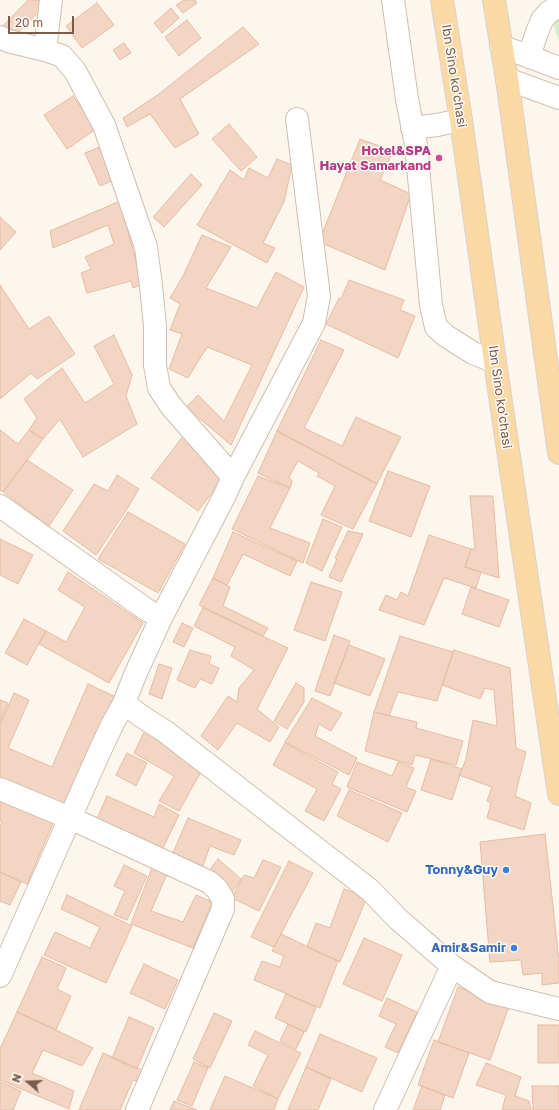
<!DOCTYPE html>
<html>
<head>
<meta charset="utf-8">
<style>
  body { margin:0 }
  #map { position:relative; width:559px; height:1110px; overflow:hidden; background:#fdf6ec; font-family:"Golos Text",sans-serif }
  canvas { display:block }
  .north { position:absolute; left:8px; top:1062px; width:40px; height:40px; -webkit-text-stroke:3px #fffaf3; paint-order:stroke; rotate:289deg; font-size:11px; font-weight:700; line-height:16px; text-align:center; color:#7a5c4d }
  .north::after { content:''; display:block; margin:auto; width:14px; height:18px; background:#7a5c4d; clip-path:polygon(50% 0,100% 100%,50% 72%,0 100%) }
  .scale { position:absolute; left:8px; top:16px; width:66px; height:18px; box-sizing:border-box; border:2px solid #7a5c4d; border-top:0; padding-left:5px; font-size:12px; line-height:14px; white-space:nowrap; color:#7a5c4d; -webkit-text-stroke:3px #fffaf3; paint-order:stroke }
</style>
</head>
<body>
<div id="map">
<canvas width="559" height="1110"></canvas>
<div class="north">N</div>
<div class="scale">20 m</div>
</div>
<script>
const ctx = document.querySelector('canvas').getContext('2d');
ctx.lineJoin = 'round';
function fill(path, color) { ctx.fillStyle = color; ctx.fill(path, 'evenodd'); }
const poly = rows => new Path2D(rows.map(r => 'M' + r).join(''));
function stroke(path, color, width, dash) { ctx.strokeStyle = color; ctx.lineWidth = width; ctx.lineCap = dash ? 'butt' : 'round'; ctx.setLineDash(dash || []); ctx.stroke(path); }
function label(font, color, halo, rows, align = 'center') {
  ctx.font = font + ' "Golos Text",sans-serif'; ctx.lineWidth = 3; ctx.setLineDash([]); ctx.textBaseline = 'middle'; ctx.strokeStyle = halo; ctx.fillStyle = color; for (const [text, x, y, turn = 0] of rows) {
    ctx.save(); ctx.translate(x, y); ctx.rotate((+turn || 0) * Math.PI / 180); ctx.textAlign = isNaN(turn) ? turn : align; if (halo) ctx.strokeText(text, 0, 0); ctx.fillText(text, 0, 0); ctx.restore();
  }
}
const green = poly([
  [551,17,559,20,559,41]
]);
const building = poly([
  [28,0,47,0,48,3,16,34,3,26,28,0],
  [184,0,195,0,197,3,183,13,176,5,184,0],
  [97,3,114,25,82,48,66,26,97,3],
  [171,8,179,18,162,33,154,23,171,8],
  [187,20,201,38,179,56,165,37,187,20],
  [243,27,259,44,180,99,199,134,175,148,150,114,127,127,123,118,159,94,243,27],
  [124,43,131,53,120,60,113,50,124,43],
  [73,96,96,129,67,149,44,115,73,96],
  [229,124,257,157,241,171,212,139,229,124],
  [360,139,393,151,380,180,411,194,385,270,319,242,360,139],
  [102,146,116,179,100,186,85,153,102,146],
  [277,159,292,165,284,202,263,243,275,248,267,263,197,225,230,170,244,180,249,168,268,178,277,159],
  [191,174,202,185,164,227,153,217,191,174],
  [120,201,142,284,133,288,131,281,87,293,81,273,91,269,85,257,114,244,108,225,53,248,50,231,120,201],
  [0,217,16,232,0,250,0,217],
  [202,235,231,247,206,288,257,308,276,272,304,287,231,445,186,407,198,395,224,421,252,365,207,347,188,378,169,369,182,334,170,330,180,304,170,298,183,276,202,235],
  [349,280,404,300,400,310,415,316,398,358,326,324,339,298,341,299,349,280],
  [0,285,29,329,49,316,75,354,37,379,31,373,0,399,0,285],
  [114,335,132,375,126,396,137,424,83,457,60,419,43,439,29,430,37,418,24,399,62,368,85,403,114,384,94,346,114,335],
  [321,340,344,350,304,428,342,446,356,417,401,437,377,484,277,431,321,340],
  [0,430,18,444,29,430,43,439,3,492,0,490,0,430],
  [277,431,377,484,353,529,321,515,335,486,317,476,319,473,298,461,289,477,292,481,290,488,258,473,277,431],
  [184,435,224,478,198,511,151,478,184,435],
  [27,460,73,490,49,526,3,492,27,460],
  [388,471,430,486,411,537,369,521,388,471],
  [117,475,139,489,127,509,96,555,63,531,94,484,108,491,117,475],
  [258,476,290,488,270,528,310,543,303,563,232,529,258,476],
  [470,496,493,496,499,578,465,567,471,549,475,549,470,496],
  [128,512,185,544,158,593,98,559,128,512],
  [323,519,342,527,322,571,306,563,323,519],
  [348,531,363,534,341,582,329,577,337,559,335,558,348,531],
  [233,532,297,561,290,576,243,554,227,585,213,578,233,532],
  [429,535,471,549,465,567,481,572,476,588,444,578,424,625,379,610,386,595,397,600,401,592,408,596,429,535],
  [0,539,33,555,18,584,0,575,0,539],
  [68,572,143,623,109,683,39,644,46,631,66,642,85,607,58,590,68,572],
  [213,578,230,587,223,606,268,628,263,636,199,605,213,578],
  [311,582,342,592,325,641,294,630,311,582],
  [471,587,509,600,499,627,462,614,471,587],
  [203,608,288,648,257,709,279,727,270,742,237,723,218,750,201,736,228,696,237,702,239,688,254,670,231,656,235,647,194,626,203,608],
  [24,619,46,631,27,665,5,653,24,619],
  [182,623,193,628,184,647,173,642,182,623],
  [334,635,350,641,330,696,315,691,334,635],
  [400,636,453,652,437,701,398,692,389,716,374,712,400,636],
  [349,645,385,659,370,696,334,683,349,645],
  [190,650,211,656,209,664,219,668,212,684,200,679,195,688,177,680,190,650],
  [454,650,510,668,516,748,526,752,515,796,531,803,524,830,487,818,491,803,487,801,492,787,459,775,462,769,466,759,473,720,497,726,494,690,485,688,480,699,442,685,454,650],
  [159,664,172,668,162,699,149,694,159,664],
  [296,683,304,688,304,702,287,729,274,721,296,683],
  [88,684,114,696,66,808,0,779,0,725,14,693,29,700,8,748,52,767,88,684],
  [312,698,342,713,331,731,319,724,315,736,357,758,349,775,285,742,312,698],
  [0,700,8,703,0,722,0,700],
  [374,712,417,722,416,728,463,741,456,765,415,755,412,765,365,751,374,712],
  [145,730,202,770,179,811,159,801,174,776,134,753,145,730],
  [285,743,338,772,332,784,341,789,324,821,305,811,317,789,273,765,285,743],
  [127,753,147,763,136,786,116,775,127,753],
  [431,759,462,769,452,800,421,790,431,759],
  [357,762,392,776,398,762,414,768,406,787,416,791,407,812,347,787,357,762],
  [349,790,402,813,388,842,337,816,349,790],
  [107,796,154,817,159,804,179,815,162,850,96,821,107,796],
  [0,798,54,821,27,884,0,872,0,826,2,822,0,821,0,798],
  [188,818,241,840,234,855,210,846,203,866,173,853,188,818],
  [545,834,559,961,559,983,542,985,542,973,523,975,521,960,490,962,480,842,545,834],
  [218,859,241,879,231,894,208,872,218,859],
  [263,860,281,867,259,911,232,898,244,875,254,878,263,860],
  [289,861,313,873,274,947,251,937,289,861],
  [124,865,147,876,127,920,114,915,125,891,114,886,124,865],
  [153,865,168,872,151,911,183,922,196,895,212,902,193,948,131,924,153,865],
  [0,872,21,882,10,905,0,901,0,872],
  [344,889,367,897,340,962,307,947,316,923,330,928,344,889],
  [67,895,132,926,106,983,44,955,55,932,90,948,100,927,61,909,67,895],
  [281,934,338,961,320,1008,254,980,262,961,280,967,284,956,272,951,281,934],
  [364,938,402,955,382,1001,343,984,364,938],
  [42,957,66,968,57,989,71,996,56,1030,17,1012,42,957],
  [144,964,178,980,165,1009,130,993,144,964],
  [458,987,509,1006,490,1060,438,1042,458,987],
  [286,994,316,1007,306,1032,275,1018,286,994],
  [387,998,417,1012,398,1053,385,1047,396,1024,379,1016,387,998],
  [17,1012,56,1030,93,1048,82,1066,43,1050,32,1073,74,1091,69,1109,0,1080,0,1049,17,1012],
  [214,1013,232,1021,210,1068,193,1059,214,1013],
  [129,1017,154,1028,137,1069,112,1058,129,1017],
  [288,1024,304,1032,296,1049,280,1041,288,1024],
  [538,1025,559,1025,559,1063,538,1063,538,1025],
  [255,1031,301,1053,278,1099,253,1086,268,1055,248,1045,255,1031],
  [320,1034,377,1058,362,1092,306,1067,320,1034],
  [434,1040,469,1053,453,1098,418,1085,434,1040],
  [103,1053,151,1074,146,1085,133,1080,120,1110,79,1110,103,1053],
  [194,1062,208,1068,192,1106,177,1100,194,1062],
  [486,1063,521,1077,515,1096,529,1101,531,1110,502,1110,506,1095,476,1085,486,1063],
  [306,1067,331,1079,318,1110,288,1110,306,1067],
  [225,1076,278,1099,274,1110,210,1110,225,1076],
  [0,1082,21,1091,13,1110,0,1110,0,1082],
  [422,1086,445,1095,440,1110,413,1110,422,1086],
  [532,1086,559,1086,559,1110,533,1110,532,1086],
  [174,1101,197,1110,170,1110,174,1101]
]);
const minor = poly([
  [393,0,407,99,416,145,431,305,436,327,446,336,473,353,495,362],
  [0,37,8,41,45,50,62,56,75,71,104,125,146,247,151,286,155,326,155,365,159,388,171,406,233,477],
  [501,46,559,68],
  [45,50,51,0],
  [529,57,537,32,542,20,549,12,559,6],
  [507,79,559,98],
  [412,128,437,125,461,120],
  [0,506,147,610,161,618],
  [124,703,141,716,166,732,370,890,398,919,452,966,490,992,559,1009],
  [0,789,70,818,209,882,217,889,223,899,223,909,137,1110],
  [0,976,98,755,112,725,124,703,135,675,161,618,224,497,233,477,314,323,319,296,297,119],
  [385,1110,452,966]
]);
const major = poly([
  [442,0,461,120,495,362,559,794],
  [494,0,507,79,559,453]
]);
const markers = [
  [439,158,4,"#d1479c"],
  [506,870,4,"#3f7fe0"],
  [514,948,4,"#3f7fe0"]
];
const streetNames = [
  ["Ibn Sino ko'chasi",454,76,81],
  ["Ibn Sino ko'chasi",500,397,82]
];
const hotelNames = [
  ["Hotel&SPA",431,151],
  ["Hayat Samarkand",431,166]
];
const shopNames = [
  ["Tonny&Guy",498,870],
  ["Amir&Samir",506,948]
];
fill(green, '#d8ecc9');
fill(building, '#f3d5c3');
stroke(building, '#e6bba3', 1);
stroke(minor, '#d1beb0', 24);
stroke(major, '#dad1cd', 24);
stroke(minor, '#fff', 22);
stroke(major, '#fbd9a5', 22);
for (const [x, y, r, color] of markers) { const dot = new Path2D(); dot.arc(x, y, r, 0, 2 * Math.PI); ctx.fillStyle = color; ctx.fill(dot); stroke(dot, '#fffaf3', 1.5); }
label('13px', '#7a5c4d', '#fffaf3', streetNames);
label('bold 13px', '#b23c85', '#fffaf3', hotelNames, 'right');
label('bold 13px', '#366cbe', '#fffaf3', shopNames, 'right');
</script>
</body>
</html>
